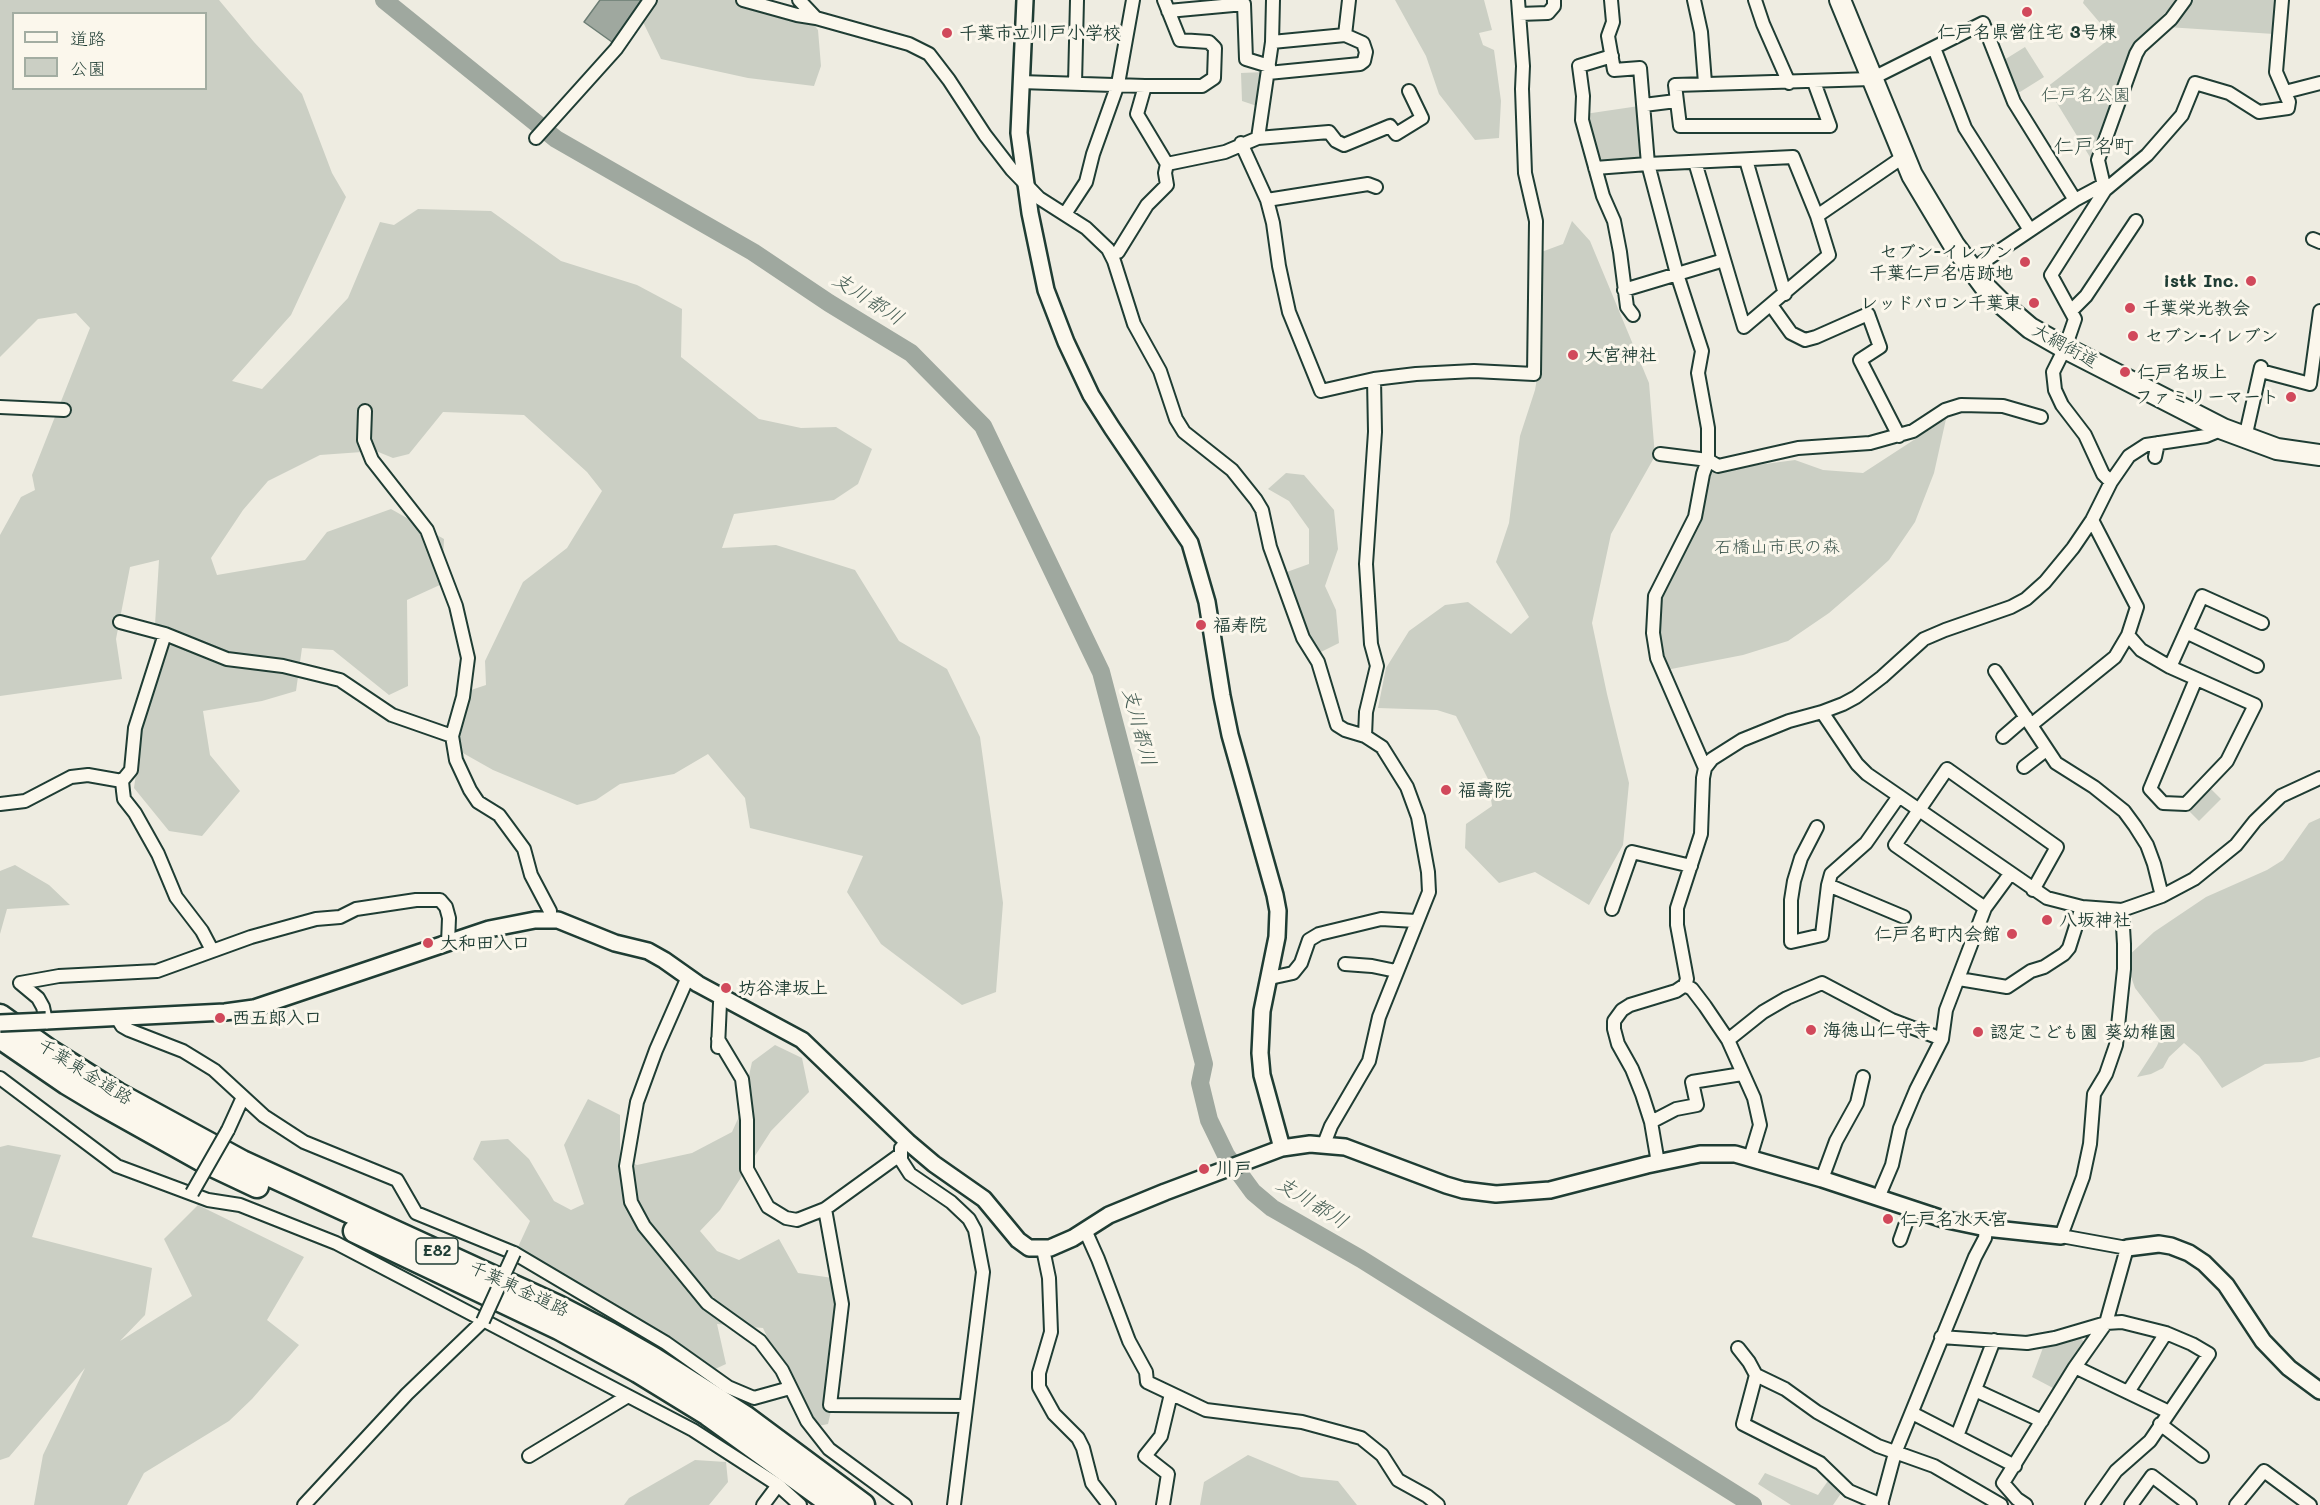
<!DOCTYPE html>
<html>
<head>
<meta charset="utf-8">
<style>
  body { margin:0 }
  #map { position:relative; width:2320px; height:1505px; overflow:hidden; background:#eeece1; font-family:Mali,"Klee One",sans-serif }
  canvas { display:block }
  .legend { position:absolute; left:12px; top:12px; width:195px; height:78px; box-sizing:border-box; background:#fbf7ec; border:2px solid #a3ada2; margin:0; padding:8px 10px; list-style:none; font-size:18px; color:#1f3d34 }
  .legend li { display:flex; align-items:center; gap:12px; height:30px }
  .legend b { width:30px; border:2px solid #a3ada2 }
</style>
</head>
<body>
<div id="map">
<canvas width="2320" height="1505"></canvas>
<ul class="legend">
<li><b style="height:8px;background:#fbf7ec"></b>道路</li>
<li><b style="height:16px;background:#cbcfc4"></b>公園</li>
</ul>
</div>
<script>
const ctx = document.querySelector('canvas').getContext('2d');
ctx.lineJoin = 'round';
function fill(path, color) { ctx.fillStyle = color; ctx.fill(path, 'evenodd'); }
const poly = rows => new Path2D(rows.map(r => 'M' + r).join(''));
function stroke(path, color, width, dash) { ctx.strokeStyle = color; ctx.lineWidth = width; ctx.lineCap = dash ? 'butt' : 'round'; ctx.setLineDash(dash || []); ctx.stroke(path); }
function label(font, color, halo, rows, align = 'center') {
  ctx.font = font + ' Mali,"Klee One",sans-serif'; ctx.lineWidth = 6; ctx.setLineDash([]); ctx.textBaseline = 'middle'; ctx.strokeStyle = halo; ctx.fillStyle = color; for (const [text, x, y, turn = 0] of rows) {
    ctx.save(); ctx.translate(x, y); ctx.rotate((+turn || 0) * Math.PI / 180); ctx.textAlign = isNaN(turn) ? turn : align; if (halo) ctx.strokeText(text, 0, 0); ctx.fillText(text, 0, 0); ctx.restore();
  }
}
const green = poly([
  [0,0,219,0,254,42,302,94,332,173,346,197,291,315,232,381,262,389,348,298,380,222,394,225,418,209,491,211,561,261,637,285,682,309,681,357,759,419,801,428,836,427,872,449,858,484,834,500,734,514,722,548,776,545,855,570,899,641,947,669,980,737,1003,903,996,992,962,1005,881,944,847,892,863,856,750,828,745,798,708,754,674,774,620,784,596,800,577,805,493,770,454,748,471,690,486,685,485,661,523,582,567,548,602,491,587,472,524,415,443,412,409,454,393,458,376,451,320,455,268,481,243,510,211,558,217,575,305,560,327,532,391,509,444,539,442,584,407,600,408,686,389,695,333,650,302,648,296,691,262,701,203,711,210,755,240,791,202,836,169,831,134,788,154,641,159,560,130,567,116,639,122,679,0,696,0,535,21,497,35,490,32,475,90,328,76,313,38,319,0,357],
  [14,14,206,14,206,88,14,88],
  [656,0,736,0,810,20,818,30,821,66,814,86,748,78,661,59,643,22],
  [1395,0,1484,0,1492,30,1479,33,1483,45,1494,50,1501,101,1499,138,1475,140,1439,94,1426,56],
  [2084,0,2178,0,2145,33,2128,56,2131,58,2093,162,2047,87,2112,37,2083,3],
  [2189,0,2276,0,2274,34,2167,27],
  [2025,47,2044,77,2020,92,2016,91,2004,60],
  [1264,72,1257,106,1242,101,1241,73],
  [1639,106,1642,159,1599,161,1585,114],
  [1572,221,1590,241,1649,383,1655,456,1611,534,1592,623,1607,694,1629,783,1623,845,1589,905,1535,872,1499,883,1465,848,1466,824,1492,806,1488,779,1456,716,1437,710,1378,708,1386,668,1409,631,1445,605,1468,602,1511,634,1529,617,1496,562,1509,523,1520,436,1535,390,1539,367,1536,254,1563,244],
  [1946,419,1934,473,1915,522,1889,560,1865,582,1829,613,1788,641,1743,655,1666,670,1656,652,1657,619,1665,585,1699,514,1712,471,1795,460,1823,470,1863,473],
  [1286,473,1304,475,1334,510,1338,549,1325,586,1336,610,1339,643,1309,658,1284,573,1309,564,1309,529,1289,501,1268,489],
  [2209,787,2221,799,2199,821,2188,810],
  [2320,818,2320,1057,2302,1062,2265,1064,2222,1088,2199,1056,2184,1043,2169,1057,2163,1068,2151,1074,2137,1077,2157,1046,2165,1027,2135,988,2125,959,2154,932,2206,897,2267,870,2283,860,2309,823],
  [15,865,49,885,70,905,7,909,0,934,0,871],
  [775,1045,802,1058,809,1092,771,1131,720,1210,700,1231,717,1251,739,1260,779,1239,798,1273,840,1279,847,1292,845,1351,828,1424,809,1428,763,1328,717,1324,726,1364,700,1376,667,1352,587,1307,518,1247,530,1221,473,1159,481,1141,508,1139,529,1159,554,1201,571,1210,584,1204,564,1145,588,1099,620,1115,620,1158,637,1165,692,1153,732,1132,741,1112,752,1062],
  [8,1145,61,1155,32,1237,152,1268,145,1315,120,1341,192,1296,164,1239,198,1205,304,1257,267,1320,299,1345,252,1399,229,1421,144,1473,127,1505,34,1505,43,1455,85,1368,9,1457,0,1460,0,1147],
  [2078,1335,2084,1342,2053,1388,2032,1377,2044,1345],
  [1248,1455,1301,1477,1338,1481,1357,1505,1200,1505,1204,1482],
  [695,1460,726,1462,728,1482,709,1505,624,1505,629,1498],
  [1765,1473,1818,1495,1830,1478,1842,1492,1833,1505,1791,1505,1758,1484]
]);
const water = poly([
  [600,0,643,0,612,42,584,22,600,0]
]);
const river = poly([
  [384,0,556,139,753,252,829,303,911,353,983,426,1101,672,1204,1064,1200,1083,1209,1120,1226,1155,1253,1192,1272,1208,1361,1259,1753,1505]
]);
const minor = poly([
  [743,0,797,15,816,18],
  [799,0,816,18,909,44,929,54,949,80,985,135,1012,170,1039,198,1086,228,1108,249,1114,261,1134,324,1160,371,1176,419,1184,432,1232,470,1256,500,1262,510,1270,547,1303,638,1318,662,1337,725,1345,730,1365,736,1382,747,1407,787,1418,817,1428,872,1429,892,1379,1017,1369,1061,1331,1126,1324,1144],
  [1611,0,1613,22,1608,36,1614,70,1640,68,1648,164,1677,274,1702,351,1698,373,1708,428,1708,460,1703,474,1695,517,1655,596,1653,633,1657,658,1705,768],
  [1694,0,1701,32,1705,83],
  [1755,0,1763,24,1789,83],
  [1168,11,1244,4,1246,59,1269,66],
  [1519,14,1548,13,1554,6,1554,0],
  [1345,35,1349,0],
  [1934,48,1965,128,2030,230],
  [1612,56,1579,66,1583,96,1582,120,1603,196,1614,221,1620,252,1627,307,1633,315],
  [1268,73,1360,64,1364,61,1366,52,1363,43,1345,35,1272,42],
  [1020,82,1145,86,1202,86,1214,78,1215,48,1209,42,1180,40,1164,0],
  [1814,82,1830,126,1680,126,1675,85,1871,79,1983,23,2014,102,2075,200],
  [1075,84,1077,0],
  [2285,92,2320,83],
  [1644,105,1676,101],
  [536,138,616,49,650,0],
  [1258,138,1272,42,1273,0],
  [1241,143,1267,200,1273,223,1279,266,1289,312,1321,391,1374,379,1416,374,1474,371,1534,374,1536,221,1525,173,1522,89,1523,66,1518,0],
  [1746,160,1785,294],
  [1167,164,1225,152,1258,138,1329,132,1336,141,1344,145,1390,126,1396,134,1422,118,1409,91],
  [1595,168,1648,164,1793,157,1817,216,1829,255,1744,327,1695,162],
  [2105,190,2098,160,2136,54,2140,47,2171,19,2185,0],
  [1267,200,1368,184,1376,187],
  [1065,214,1086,182,1093,154,1118,84,1133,0],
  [1817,216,1903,157],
  [2313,239,2320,242],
  [1118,252,1147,205,1167,185,1165,173,1167,164,1137,114,1145,86],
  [1971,270,2075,200,2103,185],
  [1624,290,1724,260],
  [1771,305,1791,333,1805,340,1816,337,1868,314,1880,347,1860,360,1899,436],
  [2072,310,2086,296,2136,221],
  [2261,371,2310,384,2320,311],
  [0,407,64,410],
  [365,411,364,440,372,460,427,530,456,606,468,658,463,697,452,736,456,760,470,790,478,802,499,815,524,849,531,875,550,911,550,920],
  [2245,438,2261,367],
  [1660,454,1708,460,1718,466,1798,448,1870,443,1913,431,1945,410,1961,405,2003,406,2041,417],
  [2155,457,2158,443],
  [2111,482,2103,474,2085,435,2062,405,2055,390,2053,372,2065,348,2075,319,2051,275,2105,190,2147,155,2182,115,2195,83,2229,93,2259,112,2288,108,2289,102,2276,72,2282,0],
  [120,622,165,634,227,659,283,666,340,680,392,715,452,736],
  [2186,632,2257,666],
  [165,634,135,728,131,770,122,781,123,791,124,799,135,813,158,854,176,897,202,931,212,950],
  [2128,635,2141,650,2170,667,2255,705,2227,761,2186,804,2163,803,2150,789,2196,679],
  [2170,667,2202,596,2262,623],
  [1995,671,2056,763,2094,787,2124,811,2135,826,2147,845,2154,864,2162,896],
  [1822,712,1857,764,1867,774,2047,898,2082,907,2122,910,2162,896,2194,879,2236,845,2255,821,2281,796,2320,778],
  [2031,725,2115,657,2128,635,2137,607,2092,520],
  [1365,736,1366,712,1377,666,1371,644,1366,564,1375,432,1374,379],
  [2003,737,2026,717],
  [2024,767,2046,750],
  [0,804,25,801,71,777,88,775,122,781],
  [1817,827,1801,858,1794,881,1791,900,1791,942,1822,935,1828,885,1831,874,1866,843,1899,796],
  [1828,885,1904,917],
  [1985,908,1895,845,1947,769,2057,847,2033,890],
  [1612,909,1632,852,1691,866],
  [1345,964,1372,966,1396,971],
  [688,977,656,1050,637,1102,626,1166,631,1202,644,1226,707,1303,760,1341,782,1370,807,1421,829,1449,905,1505],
  [1270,978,1293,973,1301,963,1309,940,1319,934,1381,919,1416,921],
  [1959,979,2007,987,2031,971,2044,967,2064,954,2069,948,2082,907],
  [20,983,59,976,157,971,251,937,316,919,340,917,356,909,416,900,440,900,446,907,449,918,448,943],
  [20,983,38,998,43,1007,46,1021],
  [1685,985,1692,989,1705,1006,1728,1040,1754,1098,1760,1125,1750,1158],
  [117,1018,122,1026,129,1030,183,1051,214,1070,264,1116,304,1142,397,1180,416,1213,514,1253,666,1343,728,1387,754,1398,790,1388],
  [718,1039,742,1079,747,1120,747,1169,768,1207,786,1218,797,1220,825,1209,901,1154],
  [1728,1040,1763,1012,1787,998,1822,983,1892,1020,1942,1039],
  [718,1047,720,1003,722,997],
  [0,1078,117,1166,208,1200,240,1205,336,1243,693,1430,778,1485,800,1505],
  [1651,1122,1676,1109,1697,1105,1692,1082,1742,1074],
  [228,1130,243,1097],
  [908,1142,901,1148,901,1160,910,1174,951,1202,969,1219,975,1230,983,1272,954,1505],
  [1658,1163,1651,1122,1642,1094,1632,1069,1618,1044,1614,1029,1614,1021,1622,1010,1630,1005,1676,991,1685,985,1687,979,1677,925,1677,908,1701,834,1703,778,1705,768,1712,759,1742,740,1789,721,1822,712,1843,704,1856,697,1882,677,1924,639,1945,630,2011,607,2026,599,2045,582,2073,548,2092,520,2111,482,2129,456,2146,445,2206,436,2223,429],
  [1822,1179,1836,1141,1857,1103,1863,1077],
  [1878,1198,1892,1165,1900,1128,1916,1090,1942,1039,1946,1010,1985,908,2010,874],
  [825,1209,842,1304,830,1405,965,1406],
  [1085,1230,1098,1259,1129,1341,1146,1372,1147,1382,1206,1410,1302,1422,1361,1438,1382,1455,1398,1480,1427,1496,1438,1505],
  [1900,1240,1911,1209],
  [1043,1249,1049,1278,1051,1332,1039,1373,1039,1387,1054,1414,1078,1438,1083,1448,1092,1483,1109,1505],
  [1941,1337,2027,1343,2055,1338,2106,1323,2122,1322,2166,1333,2192,1344,2209,1354,2150,1441,2116,1471,2092,1505],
  [1738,1348,1749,1362,1756,1375,1785,1389,1817,1412,1878,1446,1934,1466,2001,1505],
  [2075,1367,2169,1412],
  [1756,1375,1743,1424,1820,1463,1849,1491,1882,1505],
  [1975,1390,2042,1421],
  [2128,1392,2166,1333],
  [1912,1413,2015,1466],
  [2160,1424,2202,1456],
  [1957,1436,1994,1340],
  [529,1456,628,1396],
  [304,1505,407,1394,483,1321],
  [763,1505,778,1485],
  [1163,1505,1168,1474,1145,1456,1161,1436,1171,1394],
  [1881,1505,1895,1453,1975,1257,1985,1238,1986,1228],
  [2026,1505,2017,1499,2003,1483,2075,1367,2106,1323,2127,1248,2061,1236,2083,1177,2090,1144,2094,1094,2106,1074,2116,1045,2124,969,2124,944,2122,910],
  [2131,1505,2152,1476,2190,1505],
  [2236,1505,2264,1471,2310,1505]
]);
const tertiary = poly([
  [1025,0,1019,133,1030,213,1046,290,1066,342,1091,395,1112,428,1190,543,1207,602,1222,696,1230,735,1275,895,1278,911,1277,937,1262,1011,1260,1053,1262,1075,1282,1148],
  [46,1021,225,1012,254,1008,489,929,535,920,558,920,615,943,648,951,664,960,698,984,802,1040,908,1142,934,1164,984,1199,1018,1240,1029,1248,1050,1248,1073,1238,1109,1215,1165,1192,1282,1148,1310,1144,1345,1147,1446,1185,1463,1190,1496,1194,1550,1190,1647,1165,1700,1154,1735,1154,1822,1179,1943,1219,1986,1228,2061,1236],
  [2127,1248,2159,1244,2171,1246,2189,1253,2204,1263,2226,1285,2263,1341,2289,1368,2320,1391]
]);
const primary = poly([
  [1840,0,1912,175,1954,245,1986,288,2003,305,2030,328,2065,348,2223,429,2277,449,2320,455]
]);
const motorway = poly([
  [0,1016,49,1051,117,1094,242,1162,558,1307,610,1334,652,1358,746,1418,863,1505],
  [0,1037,67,1083,102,1104,204,1161,257,1186],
  [355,1231,559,1328,638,1371,708,1414,834,1505]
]);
const minorBridge = poly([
  [192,1193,228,1130],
  [483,1321,514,1253]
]);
const tertiaryBridge = poly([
  [0,1023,46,1021]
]);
const markers = [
  [2027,12,6,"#d1495b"],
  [947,33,6,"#d1495b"],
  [2025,262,6,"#d1495b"],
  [2251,281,6,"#d1495b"],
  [2034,303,6,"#d1495b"],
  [2130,308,6,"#d1495b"],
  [2133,336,6,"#d1495b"],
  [1573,355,6,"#d1495b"],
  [2125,372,6,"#d1495b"],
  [2291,397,6,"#d1495b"],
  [1201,625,6,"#d1495b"],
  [1446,790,6,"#d1495b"],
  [2047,920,6,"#d1495b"],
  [2012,934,6,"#d1495b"],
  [428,943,6,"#d1495b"],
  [726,988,6,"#d1495b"],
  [220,1018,6,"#d1495b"],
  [1811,1030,6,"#d1495b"],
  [1978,1032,6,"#d1495b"],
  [1204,1169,6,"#d1495b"],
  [1888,1219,6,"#d1495b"]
];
const shields = [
  [437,1251,42]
];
const shieldNames = [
  ["E82",437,1251]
];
const poiNames = [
  ["仁戸名県営住宅 3号棟",2027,32,"center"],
  ["千葉市立川戸小学校",959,33],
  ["セブン-イレブン",2013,252,"right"],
  ["千葉仁戸名店跡地",2013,273,"right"],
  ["istk Inc.",2239,281,"right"],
  ["レッドバロン千葉東",2022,303,"right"],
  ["千葉栄光教会",2142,308],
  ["セブン-イレブン",2145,336],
  ["大宮神社",1585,355],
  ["仁戸名坂上",2137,372],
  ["ファミリーマート",2279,397,"right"],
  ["福寿院",1213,625],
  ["福壽院",1458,790],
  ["八坂神社",2059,920],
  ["仁戸名町内会館",2000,934,"right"],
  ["大和田入口",440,943],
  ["坊谷津坂上",738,988],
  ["西五郎入口",232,1018],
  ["海徳山仁守寺",1823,1030],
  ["認定こども園 葵幼稚園",1990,1032],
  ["川戸",1216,1169],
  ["仁戸名水天宮",1900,1219]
];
const parkNames = [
  ["仁戸名公園",2086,95],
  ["石橋山市民の森",1777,547]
];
const streetNames = [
  ["大網街道",2065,346,29],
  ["千葉東金道路",85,1072,32],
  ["千葉東金道路",519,1289,25]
];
const neighbourhoodNames = [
  ["仁戸名町",2094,147]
];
const waterNames = [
  ["支川都川",868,299,33],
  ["支川都川",1139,727,75],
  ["支川都川",1312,1203,32]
];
fill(green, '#cbcfc4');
fill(water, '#9fa89f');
stroke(water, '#6c7d74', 1.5);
stroke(river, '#9fa89f', 18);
stroke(minor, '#1f3d34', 16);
stroke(tertiary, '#1f3d34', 20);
stroke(primary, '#1f3d34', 24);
stroke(motorway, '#1f3d34', 27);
stroke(minor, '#fbf7ec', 12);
stroke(tertiary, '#fbf7ec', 15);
stroke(primary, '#fbf7ec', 20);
stroke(motorway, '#fbf7ec', 22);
stroke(minorBridge, '#1f3d34', 16, []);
stroke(tertiaryBridge, '#1f3d34', 20, []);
stroke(minorBridge, '#fbf7ec', 12);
stroke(tertiaryBridge, '#fbf7ec', 15);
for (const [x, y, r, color] of markers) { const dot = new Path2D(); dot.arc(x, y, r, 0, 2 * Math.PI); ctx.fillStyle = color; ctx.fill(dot); stroke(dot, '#fbf7ec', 2); }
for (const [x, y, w] of shields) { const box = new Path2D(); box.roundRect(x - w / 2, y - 13, w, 26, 4.5); ctx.fillStyle = '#fbf7ec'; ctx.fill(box); stroke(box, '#1f3d34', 1.5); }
label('bold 16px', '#1f3d34', null, shieldNames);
label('bold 18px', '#1f3d34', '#fbf7ec', poiNames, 'left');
label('18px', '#415a51', '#fbf7ec', parkNames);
label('18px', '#1f3d34', '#fbf7ec', streetNames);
label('20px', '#1f3d34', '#fbf7ec', neighbourhoodNames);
label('italic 20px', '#455d54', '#fbf7ec', waterNames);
</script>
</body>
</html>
